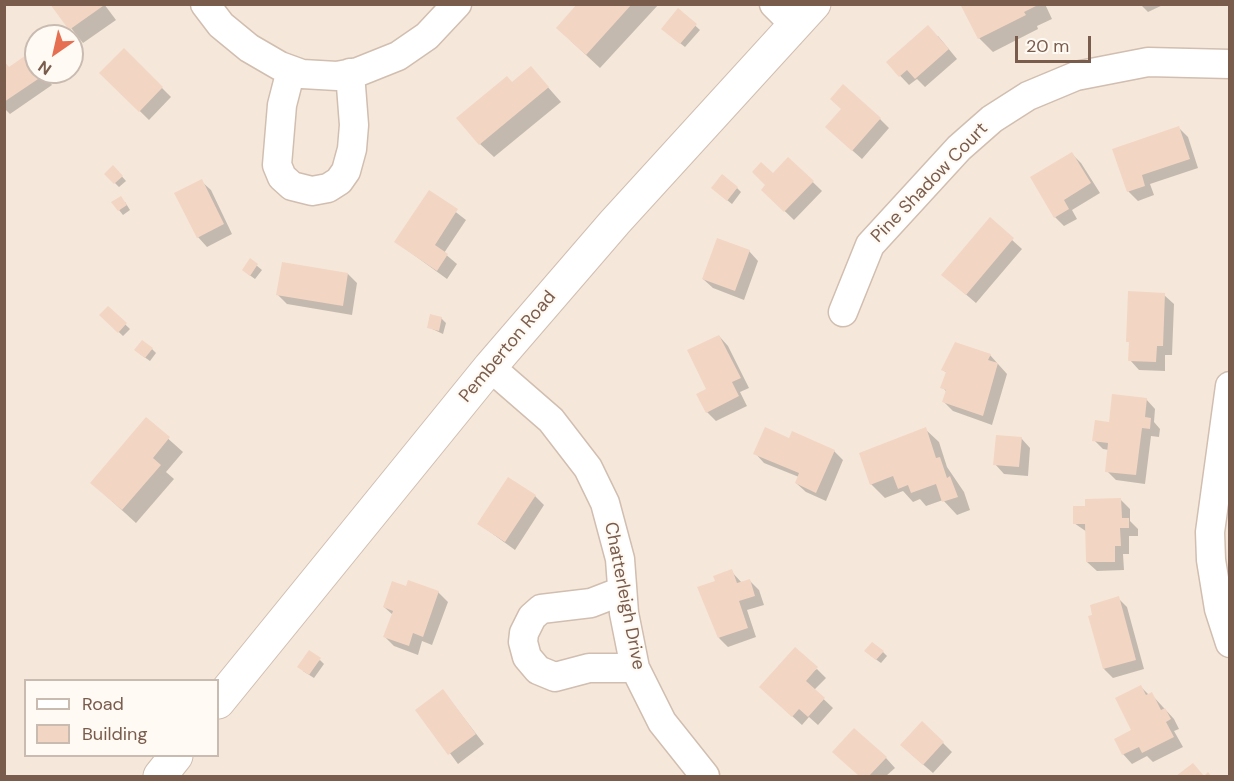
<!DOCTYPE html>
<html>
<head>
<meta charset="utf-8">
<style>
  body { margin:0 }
  #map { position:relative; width:1234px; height:781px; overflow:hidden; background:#fdf6ec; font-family:"DM Sans",sans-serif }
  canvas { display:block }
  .frame { position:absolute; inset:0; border:6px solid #7a5c4d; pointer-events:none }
  .legend { position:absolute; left:24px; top:679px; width:195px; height:78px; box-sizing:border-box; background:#fffaf3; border:2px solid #cabbb1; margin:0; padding:8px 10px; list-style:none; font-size:18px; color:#7a5c4d }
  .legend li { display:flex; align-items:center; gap:12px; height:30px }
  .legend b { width:30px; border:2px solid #cabbb1 }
  .north { position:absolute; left:24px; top:24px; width:60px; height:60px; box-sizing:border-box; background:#fffaf3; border:2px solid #cabbb1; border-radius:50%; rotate:214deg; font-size:16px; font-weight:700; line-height:24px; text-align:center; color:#7a5c4d }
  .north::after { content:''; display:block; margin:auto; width:21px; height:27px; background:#e76f51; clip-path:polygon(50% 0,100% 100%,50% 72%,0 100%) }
  .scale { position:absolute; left:1015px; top:36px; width:76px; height:27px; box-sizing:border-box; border:3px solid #7a5c4d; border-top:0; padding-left:8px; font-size:18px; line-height:21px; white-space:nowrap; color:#7a5c4d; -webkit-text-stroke:4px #fffaf3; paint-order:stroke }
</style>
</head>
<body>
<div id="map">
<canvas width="1234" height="781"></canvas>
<div class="frame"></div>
<ul class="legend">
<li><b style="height:8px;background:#fff"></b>Road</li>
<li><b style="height:16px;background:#f3d5c3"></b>Building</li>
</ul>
<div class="north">N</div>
<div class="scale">20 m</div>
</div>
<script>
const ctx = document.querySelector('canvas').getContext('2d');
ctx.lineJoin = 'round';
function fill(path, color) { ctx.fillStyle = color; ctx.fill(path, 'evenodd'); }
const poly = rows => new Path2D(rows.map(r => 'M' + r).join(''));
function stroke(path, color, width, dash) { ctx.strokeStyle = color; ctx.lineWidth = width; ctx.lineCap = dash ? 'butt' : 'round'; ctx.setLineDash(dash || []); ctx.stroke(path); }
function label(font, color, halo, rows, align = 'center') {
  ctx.font = font + ' "DM Sans",sans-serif'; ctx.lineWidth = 4.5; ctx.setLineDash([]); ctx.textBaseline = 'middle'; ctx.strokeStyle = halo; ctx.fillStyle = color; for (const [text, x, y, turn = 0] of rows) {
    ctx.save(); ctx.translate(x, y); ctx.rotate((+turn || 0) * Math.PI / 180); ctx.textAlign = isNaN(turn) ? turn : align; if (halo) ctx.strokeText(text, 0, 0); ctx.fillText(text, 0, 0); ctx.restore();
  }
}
const residential = poly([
  [5,5,1229,5,1229,776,5,776],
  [36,36,72,36,72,72,36,72],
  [26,680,218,680,218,756,26,756]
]);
const shadow = poly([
  [52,4,104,4,116,20,83,43],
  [579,4,659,4,600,68,571,41],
  [962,4,1045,4,1052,19,1037,26,1038,29,993,52,979,38],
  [1140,4,1165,4,1148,12],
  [678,10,700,30,685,47,667,33],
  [938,36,957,59,925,87,917,79,909,85,888,63],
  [124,50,171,97,149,120,101,73],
  [29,55,36,62,36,72,43,72,52,85,10,114,4,108,4,64,9,69],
  [531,68,561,102,494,157,480,144,512,84],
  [880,119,889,128,862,159,836,136],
  [1179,128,1188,137,1198,168,1150,184,1154,195,1138,201,1128,191],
  [1072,154,1081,163,1100,193,1072,210,1077,219,1064,226,1055,217,1032,178],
  [789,159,822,191,794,220,763,190],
  [117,171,126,181,119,187,106,174],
  [201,181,211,190,232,234,207,247,198,237],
  [737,188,741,192,732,204,717,192],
  [430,192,466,220,444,253,457,264,447,279,396,242],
  [125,202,130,210,123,215,119,210],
  [990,220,1022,249,976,303,943,275],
  [749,251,758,261,744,300,713,288,703,279],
  [250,260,262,270,255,279,248,274],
  [348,274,357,283,352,315,287,304,278,295],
  [1164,295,1174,304,1172,355,1165,355,1165,371,1139,370,1130,360,1130,344,1128,341],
  [108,308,130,329,123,336,101,315],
  [441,318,446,323,443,334,428,327],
  [719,336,728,346,749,388,740,392,747,406,716,421,707,412],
  [152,349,156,353,150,361,140,354],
  [990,355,1007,374,992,425,953,411,944,402,947,392,942,387,947,373,943,370],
  [1146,399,1155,409,1154,422,1160,429,1159,437,1151,436,1145,484,1116,480,1107,471,1109,450,1103,449,1094,440,1110,424],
  [146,419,183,452,166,472,174,479,136,523,92,483],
  [925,429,939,442,947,467,964,492,970,510,957,515,943,500,926,506,920,499,913,502,903,491,885,498,871,484],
  [1021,438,1030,448,1028,476,1004,474,995,464],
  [790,440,834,451,843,460,826,501,806,492,796,483,799,477,764,463,755,453],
  [535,496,544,505,515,550,479,524],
  [1121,500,1130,509,1130,521,1138,529,1138,536,1129,536,1129,554,1123,554,1124,570,1097,571,1087,562,1087,532,1074,523],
  [731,571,742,583,750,581,759,590,764,605,747,610,756,637,728,647,719,638],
  [407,588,438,592,448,602,432,645,422,641,418,655,394,646,385,637,393,615,384,607],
  [1118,598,1127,607,1144,669,1113,678,1104,669],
  [883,652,887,656,881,663,870,655],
  [320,660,324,664,314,678,303,671],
  [817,669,826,678,814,690,833,708,818,725,809,717,802,725,770,696],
  [1141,687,1149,695,1151,694,1174,719,1179,729,1174,731,1183,747,1153,762,1147,756,1132,764,1123,754,1133,731],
  [443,691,484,744,458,764,418,710],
  [943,743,952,752,933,773,911,754],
  [886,758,895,768,886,776,861,776,844,761]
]);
const building = poly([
  [50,4,102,4,103,6,69,30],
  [577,4,632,4,586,55,556,28],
  [960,4,1040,4,1024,12,1026,15,978,39],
  [678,8,697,24,680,44,661,29],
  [928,25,949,49,915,79,907,70,899,77,886,62],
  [124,48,163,87,139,112,99,73],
  [29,53,36,64,36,72,42,72,44,75,4,102,4,61,9,67],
  [531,66,549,87,479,145,456,118,507,76,512,82],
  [843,84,881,118,852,151,825,127,841,109,830,99],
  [1179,126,1190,159,1142,175,1145,186,1127,192,1112,149],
  [1072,152,1091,183,1064,200,1069,209,1054,218,1030,177],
  [788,157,814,181,784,212,761,190,765,185,752,172,761,162,773,173],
  [113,165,123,176,114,184,104,174],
  [722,174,738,187,727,201,711,188],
  [202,179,224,224,197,238,174,193],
  [429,190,458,209,435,245,448,254,437,271,394,242],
  [121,196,127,205,118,211,111,202],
  [990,217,1014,238,966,295,941,275],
  [717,238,750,250,735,291,702,279],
  [250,258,258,264,250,276,242,270],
  [282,262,348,273,343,306,276,295],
  [1128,291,1165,293,1163,346,1157,346,1156,362,1128,361,1129,342,1126,342],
  [108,306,127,323,118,333,99,315],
  [430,314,442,317,439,331,427,328],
  [719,335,741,378,732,382,739,396,706,413,696,394,706,389,687,350],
  [142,340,153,348,145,358,134,350],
  [955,342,991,354,988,360,998,363,983,416,942,402,946,390,940,388,946,372,941,370],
  [1112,394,1147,398,1145,417,1151,418,1150,429,1142,428,1136,475,1105,472,1108,443,1092,441,1095,420,1109,422],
  [146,417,170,437,153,458,161,465,122,510,90,483],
  [765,427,789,438,792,431,835,450,816,493,795,483,799,473,753,454],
  [926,427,936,458,940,457,947,478,950,476,958,497,942,502,936,484,911,493,908,485,898,489,893,476,870,485,859,453],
  [996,435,1022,437,1019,467,993,465],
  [508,477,536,495,505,542,477,524],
  [1121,498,1122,518,1129,518,1129,528,1120,528,1121,546,1115,546,1115,562,1086,562,1085,524,1073,524,1073,506,1085,506,1085,499],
  [732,569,737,583,750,579,755,596,739,601,748,628,718,638,697,587,715,581,713,576],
  [408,580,439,591,423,637,413,633,409,646,383,637,393,611,383,607,392,581,406,586],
  [1119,596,1136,660,1103,669,1088,616,1092,615,1090,605],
  [872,642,884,651,876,660,864,651],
  [795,647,818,667,806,681,825,698,808,717,799,709,792,717,759,687],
  [309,650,321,658,309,675,297,667],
  [1141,685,1146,695,1152,692,1161,710,1165,708,1171,719,1166,722,1174,737,1142,753,1139,747,1122,755,1114,739,1131,730,1115,698],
  [443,689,476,734,448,755,415,710],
  [922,721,944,742,923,765,900,745],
  [854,728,887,757,869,776,859,776,832,752],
  [1193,763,1204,776,1208,772,1211,776,1176,776]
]);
const minor = poly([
  [205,4,221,25,249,48,280,66,302,74,337,76,358,72,398,56,427,36,457,4],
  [774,4,795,25],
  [291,70,282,105,277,165,282,177,292,186,312,191,328,188,339,181,346,171,352,149,354,125,350,73],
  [843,312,870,245,959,148,992,119,1028,96,1076,76,1148,62,1230,64],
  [490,367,551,420,588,468,605,503,620,559,624,613,635,668,662,722,705,776],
  [1230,386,1210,532,1211,560,1219,609,1230,643],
  [622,591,591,603,541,609,532,617,524,633,523,642,527,657,538,670,555,677,589,668,635,668]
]);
const tertiary = poly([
  [218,702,490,367,615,222,814,4],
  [160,776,176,756]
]);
const streetNames = [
  ["Pine Shadow Court",930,183,-46],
  ["Pemberton Road",508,347,-50],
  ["Chatterleigh Drive",624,596,79]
];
fill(residential, '#f5e8da');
fill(shadow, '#0003');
fill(building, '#f3d5c3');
stroke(minor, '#d1beb0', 31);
stroke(tertiary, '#d1beb0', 35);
stroke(minor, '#fff', 28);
stroke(tertiary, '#fff', 33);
label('18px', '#7a5c4d', '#fffaf3', streetNames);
</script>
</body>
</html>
